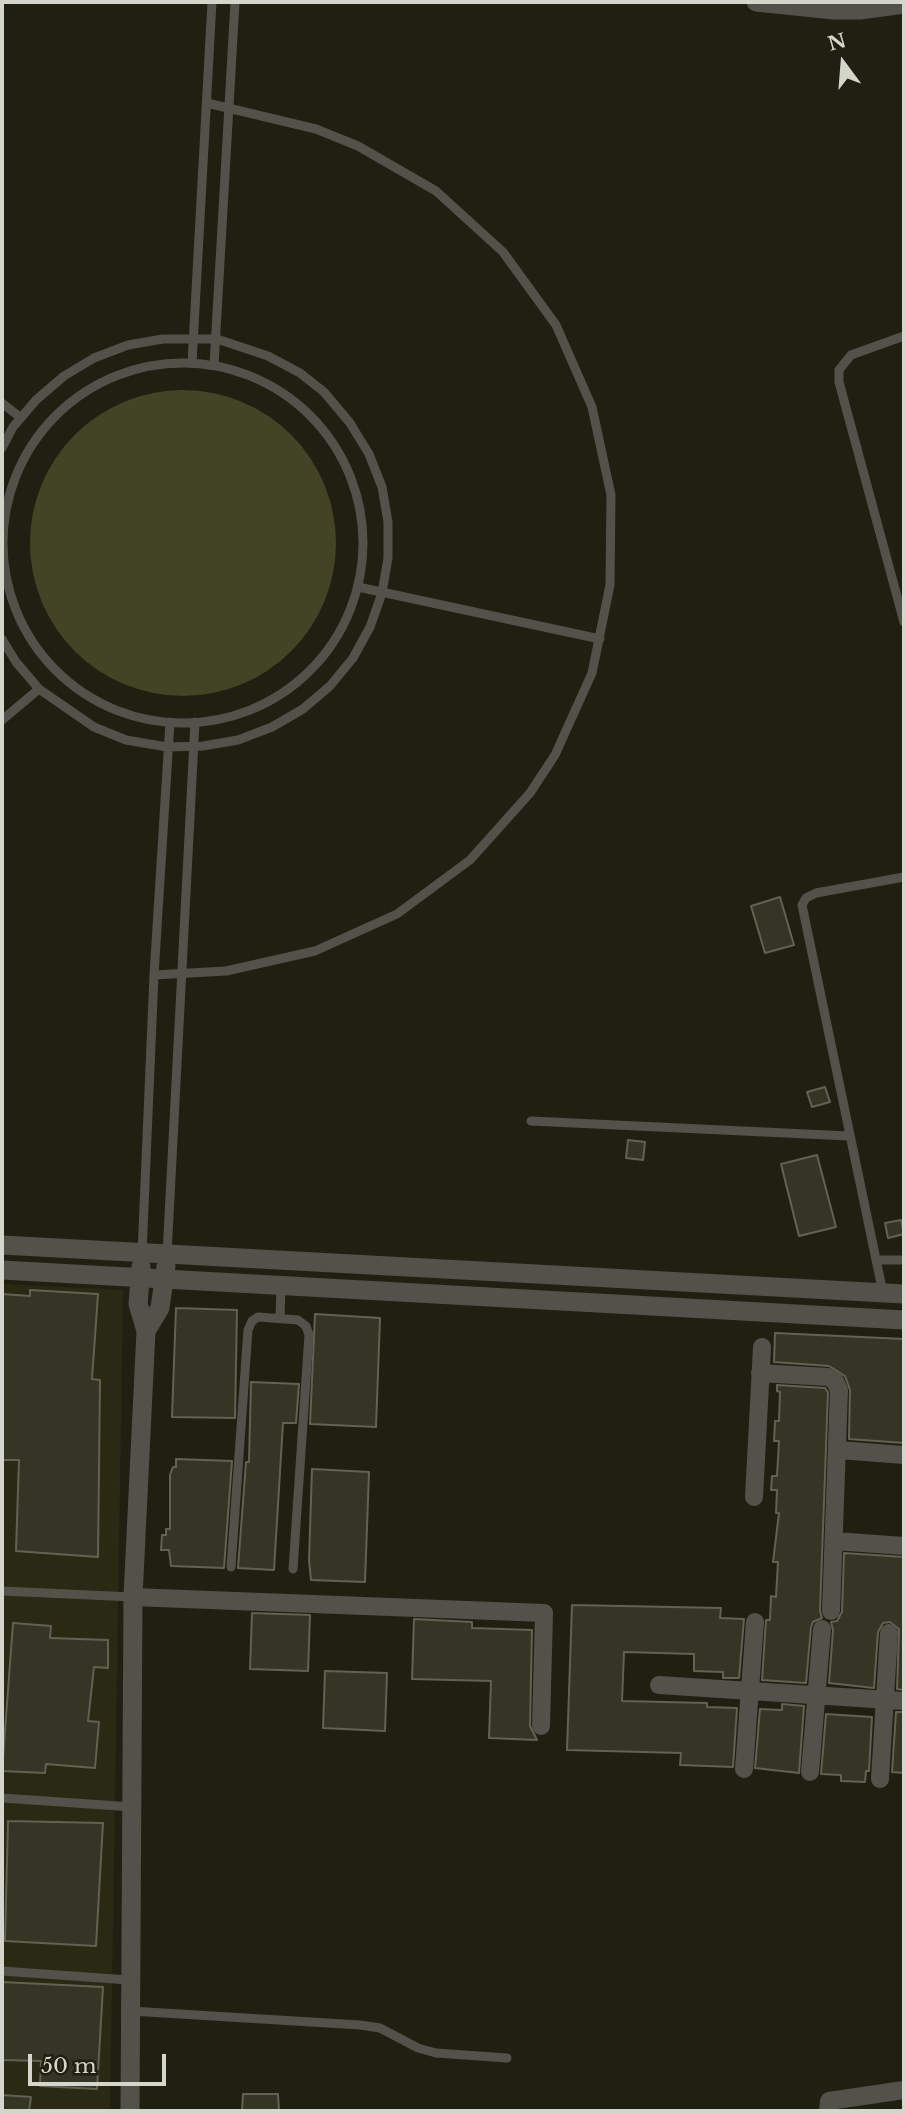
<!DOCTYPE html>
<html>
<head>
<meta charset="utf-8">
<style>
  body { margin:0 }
  #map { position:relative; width:906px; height:2113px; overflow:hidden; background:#1f2011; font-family:"Libre Baskerville",serif }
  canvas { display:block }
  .frame { position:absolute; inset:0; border:4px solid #d4d5cb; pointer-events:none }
  .north { position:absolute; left:808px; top:28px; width:70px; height:70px; -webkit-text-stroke:5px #1f2011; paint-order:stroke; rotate:344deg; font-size:19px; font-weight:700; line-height:28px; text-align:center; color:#d4d5cb }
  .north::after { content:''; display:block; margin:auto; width:24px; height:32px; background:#d4d5cb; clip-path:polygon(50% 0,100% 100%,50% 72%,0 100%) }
  .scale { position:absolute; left:28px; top:2054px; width:138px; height:32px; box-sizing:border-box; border:4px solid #d4d5cb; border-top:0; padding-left:9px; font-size:21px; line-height:24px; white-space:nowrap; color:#d4d5cb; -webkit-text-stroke:5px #1f2011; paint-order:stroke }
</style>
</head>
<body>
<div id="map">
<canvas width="906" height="2113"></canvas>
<div class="frame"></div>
<div class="north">N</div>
<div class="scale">50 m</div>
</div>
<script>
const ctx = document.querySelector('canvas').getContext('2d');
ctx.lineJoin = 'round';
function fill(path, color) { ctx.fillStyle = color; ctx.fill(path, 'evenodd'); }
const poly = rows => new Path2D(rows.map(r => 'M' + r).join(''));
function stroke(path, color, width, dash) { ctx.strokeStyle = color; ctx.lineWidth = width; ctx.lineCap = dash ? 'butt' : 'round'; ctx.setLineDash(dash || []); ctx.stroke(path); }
const built = poly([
  [2,1284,123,1290,110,2111,2,2111]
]);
const green = poly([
  '30 543a153 153 0 1 1 306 0a153 153 0 1 1-306 0Z'
]);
const building = poly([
  [780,897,794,945,765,953,751,906,780,897],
  [825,1087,830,1102,812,1107,807,1092,825,1087],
  [628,1140,645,1142,643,1160,626,1158,628,1140],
  [817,1155,836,1227,799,1236,781,1164,817,1155],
  [901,1220,904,1234,888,1238,885,1223,901,1220],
  [30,1290,98,1294,92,1379,100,1380,98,1557,16,1551,19,1460,2,1460,2,1294,30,1296,30,1290],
  [176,1308,237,1310,235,1418,172,1417,176,1308],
  [315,1314,380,1318,376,1427,310,1424,315,1314],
  [775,1333,904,1339,904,1443,849,1439,850,1390,845,1376,829,1366,774,1362,775,1333],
  [251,1382,299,1384,296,1423,283,1423,274,1570,238,1568,246,1462,249,1462,251,1382],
  [777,1385,825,1388,828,1392,820,1611,822,1618,813,1622,811,1627,806,1683,762,1680,766,1620,770,1620,771,1596,776,1597,778,1562,773,1562,779,1513,776,1513,777,1490,771,1490,772,1476,777,1476,779,1441,774,1441,775,1421,779,1421,780,1392,777,1391,777,1385],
  [176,1459,232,1461,224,1568,171,1566,169,1550,161,1550,162,1535,166,1535,166,1529,170,1529,170,1475,173,1467,176,1467,176,1459],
  [312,1469,369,1472,365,1582,311,1580,309,1560,312,1469],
  [844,1553,904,1557,904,1690,897,1689,899,1629,890,1622,883,1623,878,1632,874,1688,829,1683,833,1630,831,1622,837,1621,842,1612,844,1553],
  [572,1605,721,1608,720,1618,744,1619,739,1678,723,1678,723,1672,694,1671,694,1654,624,1652,622,1701,707,1703,707,1707,737,1708,733,1767,680,1765,681,1753,567,1750,572,1605],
  [252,1613,310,1615,308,1671,250,1669,252,1613],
  [414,1619,472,1622,472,1628,532,1630,530,1726,537,1740,489,1738,491,1681,412,1679,414,1619],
  [13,1623,51,1626,50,1638,108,1640,108,1668,94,1667,88,1721,99,1722,95,1768,46,1764,45,1773,2,1771,13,1623],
  [325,1671,387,1673,385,1731,323,1728,325,1671],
  [782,1704,804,1706,799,1773,755,1768,760,1709,782,1710,782,1704],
  [896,1712,904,1712,904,1773,892,1772,896,1712],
  [826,1714,872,1717,869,1771,866,1771,865,1782,841,1781,841,1775,821,1774,826,1714],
  [8,1821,103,1823,96,1946,5,1941,8,1821],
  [2,1982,103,1987,97,2089,40,2086,41,2061,2,2060,2,1982],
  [243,2094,278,2094,279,2111,242,2111,243,2094],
  [2,2095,31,2097,29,2111,2,2111,2,2095]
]);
const service = poly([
  [904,336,851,355,839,370,839,382,904,622],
  '3 543a180 180 0 1 1 360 0a180 180 0 1 1-360 0Z',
  [192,363,212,2],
  [214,365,235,2],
  [2,403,21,418],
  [2,448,13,427,36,400,64,376,94,358,128,345,163,339,217,339,268,356,300,373,324,392,350,423,369,454,382,487,388,522,388,558,382,593,370,627,353,658,330,686,303,709,272,727,238,740,203,746,167,747,126,740,94,727,39,689,16,662,2,639],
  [358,587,600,639],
  [2,720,39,689],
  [154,975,226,971,315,951,397,914,470,860,530,793,555,755,592,673,610,585,611,495,592,407,556,325,503,252,436,191,358,146,316,129,207,103],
  [531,1121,849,1136],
  [142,1253,154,975,170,722],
  [167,1254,195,722],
  [876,1260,904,1260],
  [883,1293,802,905,806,898,816,893,904,877],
  [280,1318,281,1285],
  [231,1567,248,1330,252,1321,258,1317,298,1320,306,1326,309,1335,293,1569],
  [2,1591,133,1597],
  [2,1798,133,1807],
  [2,1971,129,1980],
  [131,2011,360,2025,380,2028,418,2048,436,2053,507,2058]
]);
const minor = poly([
  [760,1373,828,1377,835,1381,839,1390,831,1611],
  [839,1450,904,1455],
  [754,1497,762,1347],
  [835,1541,904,1546],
  [133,1597,544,1613,541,1726],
  [659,1685,904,1701],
  [744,1769,755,1622],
  [810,1772,822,1629],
  [880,1779,889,1633],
  [828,2111,829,2101,904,2090]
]);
const tertiary = poly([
  [756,2,834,10,860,10,904,4],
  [2,1245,904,1294],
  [2,1270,904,1320],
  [146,1331,160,1308,166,1266],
  [130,2111,133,1597,146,1331,138,1304,141,1267]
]);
fill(built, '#292914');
fill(green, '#434325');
fill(building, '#353526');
stroke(building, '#626252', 2);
stroke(service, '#52524b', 9);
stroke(minor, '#52524b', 18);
stroke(tertiary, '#52524b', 19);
</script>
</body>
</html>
